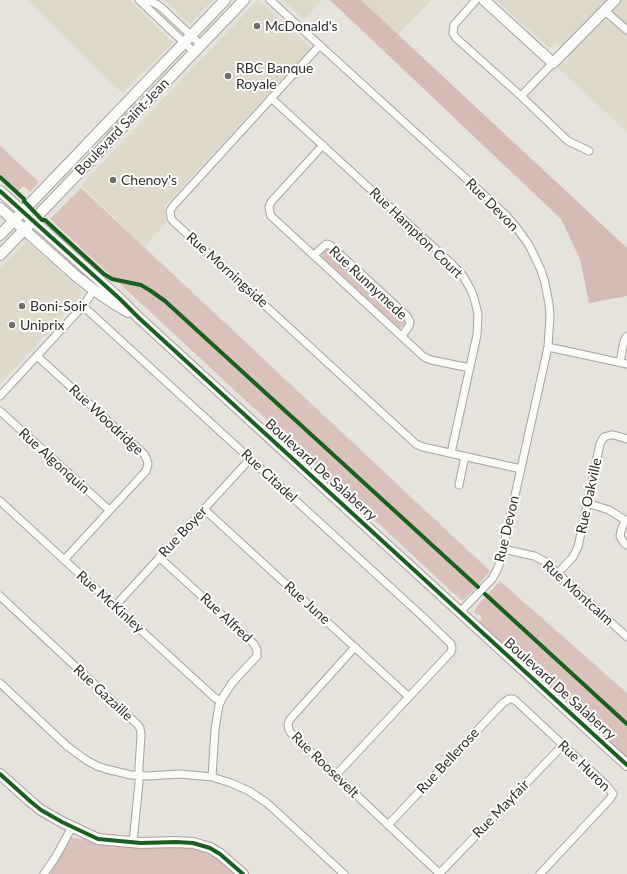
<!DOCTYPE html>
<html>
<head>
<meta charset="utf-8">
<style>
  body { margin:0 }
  canvas { display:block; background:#e6e3dc }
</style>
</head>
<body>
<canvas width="627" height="874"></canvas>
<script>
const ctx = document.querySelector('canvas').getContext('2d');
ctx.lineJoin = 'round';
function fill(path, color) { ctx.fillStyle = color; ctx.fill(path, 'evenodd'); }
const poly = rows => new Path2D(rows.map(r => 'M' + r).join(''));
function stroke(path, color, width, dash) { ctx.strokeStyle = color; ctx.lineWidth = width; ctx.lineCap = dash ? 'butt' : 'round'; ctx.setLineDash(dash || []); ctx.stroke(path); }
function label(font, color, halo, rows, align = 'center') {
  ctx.font = font + ' Lato,sans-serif'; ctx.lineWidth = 4; ctx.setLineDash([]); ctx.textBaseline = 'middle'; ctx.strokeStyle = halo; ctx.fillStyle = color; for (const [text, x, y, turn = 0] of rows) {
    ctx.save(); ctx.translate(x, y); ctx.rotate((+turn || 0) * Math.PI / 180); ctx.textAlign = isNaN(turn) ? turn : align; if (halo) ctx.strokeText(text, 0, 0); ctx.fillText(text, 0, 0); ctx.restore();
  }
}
const built = poly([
  [27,0,129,0,173,43,123,92,118,89],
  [165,0,213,0,190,24,188,21,186,22],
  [258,0,309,46,310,49,170,200,165,206,165,217,166,223,144,247,81,185],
  [283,0,322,0,304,20],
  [361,0,432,0,398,35],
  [496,0,627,0,627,132,557,67,570,58,557,43,552,47,548,47],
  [26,241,82,291,80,297,0,384,0,269]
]);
const green = poly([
  [134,102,135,103,102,141,101,141,117,120],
  [0,146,39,182,30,192,23,186,17,192,0,174],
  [81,188,490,571,475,589,462,601,50,219],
  [325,249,330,250,405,319,406,322,405,325,400,328,397,326,322,257,322,252],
  [500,581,627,693,627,759,479,624,482,618,480,615,474,613,476,607],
  [71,837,107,844,131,847,190,848,212,853,238,874,50,874]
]);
const forest = poly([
  [330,0,361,0,627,248,627,296,589,303,580,259,561,219]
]);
const street = poly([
  [139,0,194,52],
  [148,0,158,5,163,9,201,45],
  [270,0,506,215,516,227,529,245,541,270,545,283,549,304,550,316,548,347,501,558,498,568,492,579,460,612],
  [476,0,454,25,453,33,456,38,521,96,568,141,589,151],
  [605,11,627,30],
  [320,45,173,206,170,211,171,218,173,221,416,444,423,447,521,469],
  [521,96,553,63],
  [271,98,452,264,463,276,471,290,474,298,478,314,477,335,451,453],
  [323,145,271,202,269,207,270,213,271,216,424,357,431,360,470,368],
  [314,255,325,245,327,244,331,246,407,316,410,322,409,326,402,336],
  [83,306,422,616,448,641,451,644,452,648,451,652,449,654,336,775],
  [548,347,627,364],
  [37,356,144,454,147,460,148,464,146,471,64,560],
  [620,362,624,341,627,336],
  [0,396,83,306,94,290],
  [0,411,109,510],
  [459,485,465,456],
  [0,501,215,698,221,701],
  [587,503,609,510,625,520],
  [204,509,409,697],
  [627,521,625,520,621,531,620,536,624,543,627,545],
  [503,549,534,556,544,561,627,637],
  [159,557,254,644,257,650,257,656,232,683,223,697,219,705,215,729,212,777],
  [558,573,573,557,578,547,600,444,602,440,604,437,611,435,614,435,627,439],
  [0,596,138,725,140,728,141,735,139,767,139,783,133,842],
  [115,606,250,459],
  [355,647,292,717,289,721,288,725,289,730,291,733,440,874],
  [0,683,67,746,86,760,97,766,106,769,131,775,147,776,180,774,212,777,231,783,249,791,267,803,278,813,344,874],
  [388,825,503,703,509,699,513,699,516,701,606,785,613,794,610,799,540,874],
  [44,874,55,858,72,827],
  [439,874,563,745]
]);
const secondary = poly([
  [484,0,553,63,615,0],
  [0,191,120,299,139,318,627,765],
  [0,208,76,276,94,290,116,305,128,312],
  [0,235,225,0],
  [0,255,244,0],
  [0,774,30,801,41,810,62,822,98,839,141,843,176,842,193,843,210,848,220,854,243,874]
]);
const cycleway = poly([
  [0,177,24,199,24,201,42,220,45,220,104,274,112,279,141,285,151,291,165,301,478,587],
  [0,191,120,299,139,318,627,765],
  [485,594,627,724],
  [0,774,30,801,41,810,62,822,98,839,141,843,176,842,193,843,210,848,220,854,243,874]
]);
const markers = [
  [257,26,4,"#706f69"],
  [228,76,4,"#706f69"],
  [113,180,4,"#706f69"],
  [22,306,4,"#706f69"],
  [12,325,4,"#706f69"]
];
const poiNames = [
  ["McDonald's",265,26],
  ["RBC Banque",236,68],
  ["Royale",236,84],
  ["Chenoy's",121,180],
  ["Boni-Soir",30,306],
  ["Uniprix",20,325]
];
const streetNames = [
  ["Boulevard Saint-Jean",122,127,-46],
  ["Rue Devon",492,205,45],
  ["Rue Hampton Court",416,233,44],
  ["Rue Morningside",227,270,42],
  ["Rue Runnymede",368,283,43],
  ["Rue Woodridge",106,420,43],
  ["Rue Algonquin",54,461,42],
  ["Boulevard De Salaberry",321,470,42],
  ["Rue Citadel",269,476,43],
  ["Rue Oakville",589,496,-78],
  ["Rue Devon",507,529,-77],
  ["Rue Boyer",183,532,-47],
  ["Rue Montcalm",578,593,42],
  ["Rue McKinley",110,602,42],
  ["Rue June",307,603,42],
  ["Rue Alfred",226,618,43],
  ["Boulevard De Salaberry",560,689,42],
  ["Rue Gazaille",103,693,43],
  ["Rue Bellerose",448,761,-47],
  ["Rue Roosevelt",325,765,44],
  ["Rue Huron",584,766,44],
  ["Rue Mayfair",501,809,-46]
];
fill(built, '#ded9cb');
fill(green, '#d9c2bc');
fill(forest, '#d4bbb5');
stroke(street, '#a5a39e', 9);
stroke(secondary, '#a5a39e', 12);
stroke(street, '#fbfbfa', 7);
stroke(secondary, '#fbfbfa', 10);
stroke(cycleway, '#1b5e20', 4);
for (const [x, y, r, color] of markers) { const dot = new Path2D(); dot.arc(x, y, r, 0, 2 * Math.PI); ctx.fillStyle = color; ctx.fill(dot); stroke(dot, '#fff', 1.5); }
label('14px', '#31302b', '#fff', poiNames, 'left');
label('14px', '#31302b', '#fff', streetNames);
</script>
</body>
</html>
